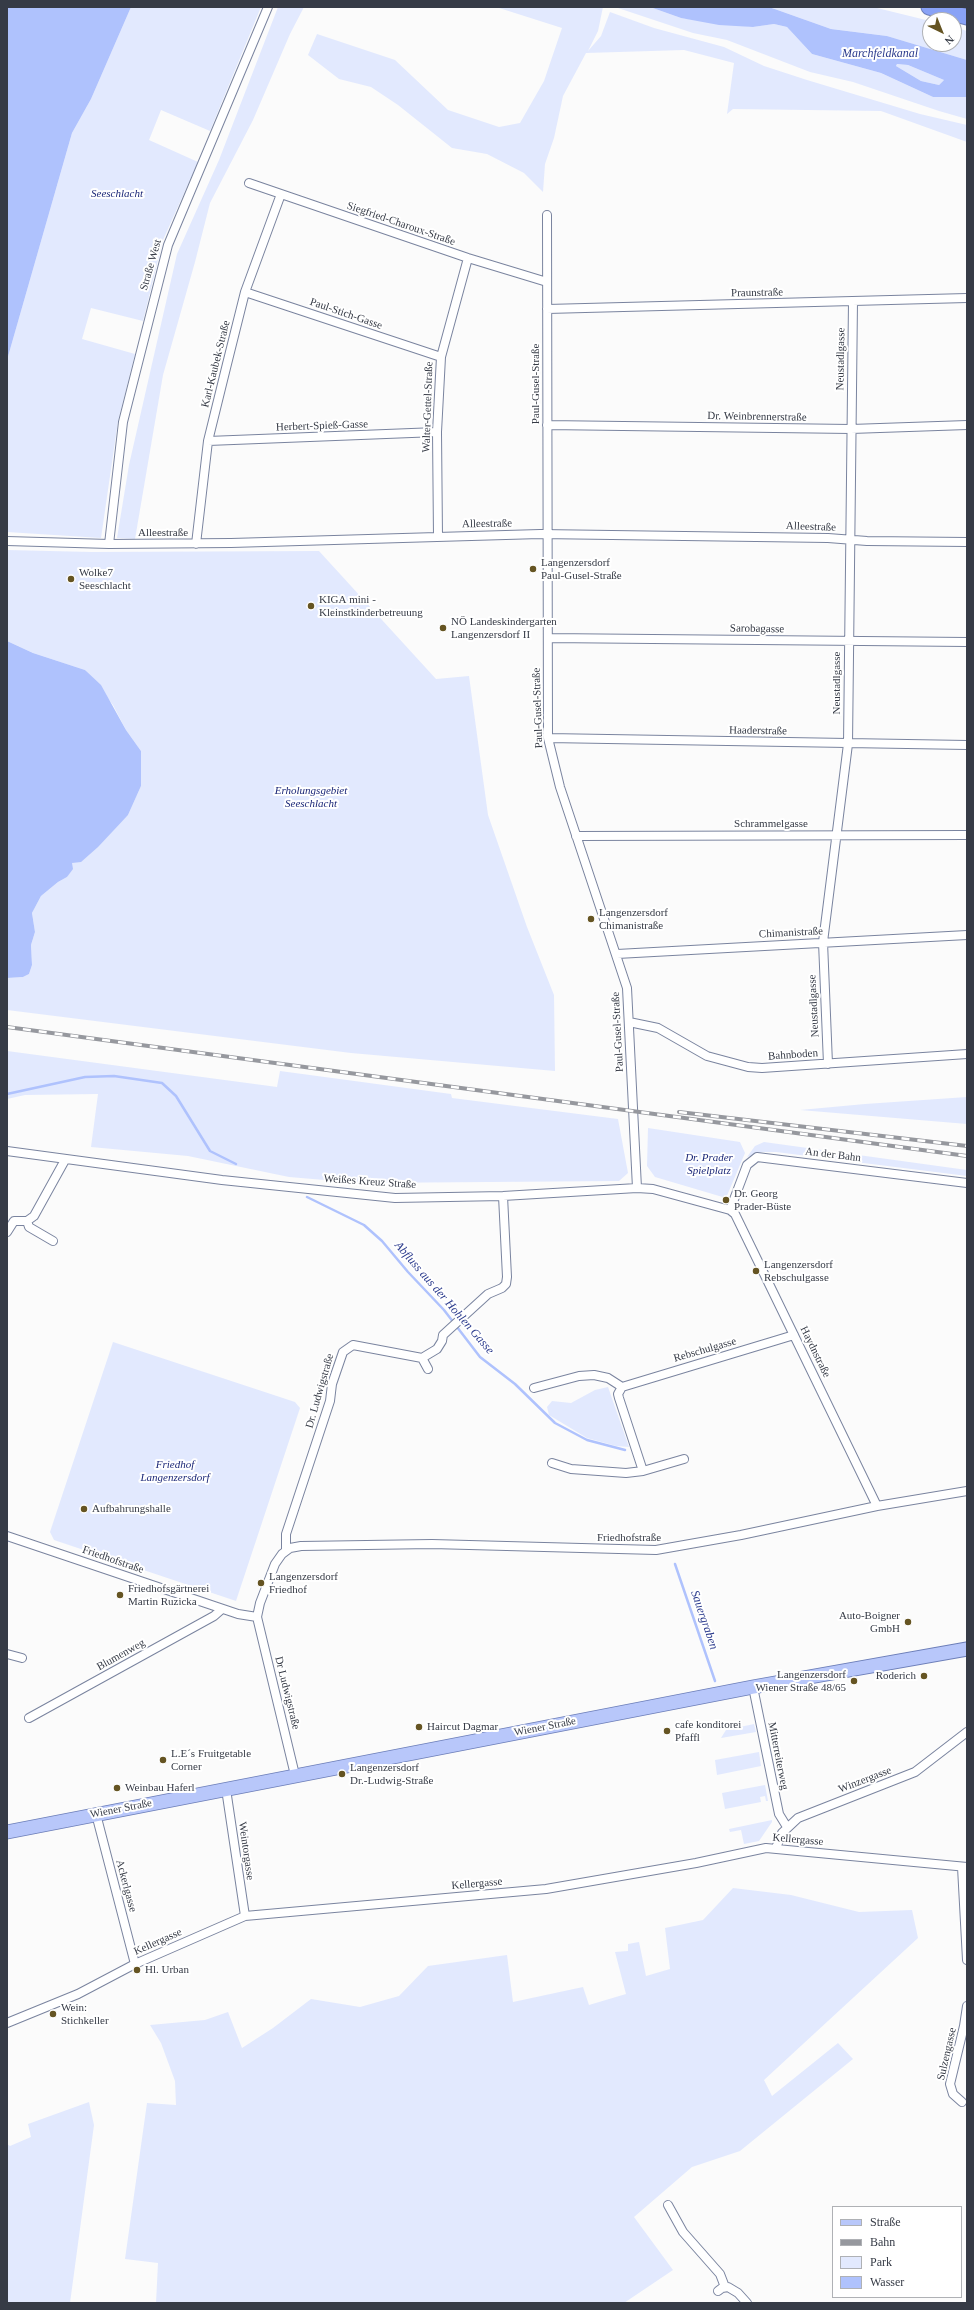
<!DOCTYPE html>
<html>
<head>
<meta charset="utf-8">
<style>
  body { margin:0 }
  #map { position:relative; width:974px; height:2310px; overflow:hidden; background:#fbfbfb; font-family:"Times New Roman",serif }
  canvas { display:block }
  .frame { position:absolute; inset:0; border:8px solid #363b46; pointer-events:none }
  .legend { position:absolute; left:832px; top:2206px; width:130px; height:92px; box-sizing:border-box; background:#fff; border:1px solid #afb1b5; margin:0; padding:5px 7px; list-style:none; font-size:12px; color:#363b46 }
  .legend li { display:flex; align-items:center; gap:8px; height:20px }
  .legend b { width:20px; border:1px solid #afb1b5 }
  .north { position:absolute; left:922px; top:12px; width:40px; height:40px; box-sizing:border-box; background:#fff; border:1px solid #afb1b5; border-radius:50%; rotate:137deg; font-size:11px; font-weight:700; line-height:16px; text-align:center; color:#363b46 }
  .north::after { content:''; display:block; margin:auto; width:14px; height:18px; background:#655422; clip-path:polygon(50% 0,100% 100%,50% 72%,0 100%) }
</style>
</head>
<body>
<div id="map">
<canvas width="974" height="2310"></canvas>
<div class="frame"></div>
<ul class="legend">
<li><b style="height:5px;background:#b8c7fa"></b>Straße</li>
<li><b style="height:5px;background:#96989e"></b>Bahn</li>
<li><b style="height:11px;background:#e2e9fe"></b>Park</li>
<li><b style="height:11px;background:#afc2fd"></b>Wasser</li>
</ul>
<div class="north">N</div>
</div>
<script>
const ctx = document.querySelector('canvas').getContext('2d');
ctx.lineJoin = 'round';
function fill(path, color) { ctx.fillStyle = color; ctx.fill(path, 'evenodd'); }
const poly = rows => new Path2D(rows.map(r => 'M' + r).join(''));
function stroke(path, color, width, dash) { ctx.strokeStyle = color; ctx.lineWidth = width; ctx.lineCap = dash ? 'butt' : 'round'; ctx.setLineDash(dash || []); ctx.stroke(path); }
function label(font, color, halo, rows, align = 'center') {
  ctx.font = font + ' "Times New Roman",serif'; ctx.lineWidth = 4; ctx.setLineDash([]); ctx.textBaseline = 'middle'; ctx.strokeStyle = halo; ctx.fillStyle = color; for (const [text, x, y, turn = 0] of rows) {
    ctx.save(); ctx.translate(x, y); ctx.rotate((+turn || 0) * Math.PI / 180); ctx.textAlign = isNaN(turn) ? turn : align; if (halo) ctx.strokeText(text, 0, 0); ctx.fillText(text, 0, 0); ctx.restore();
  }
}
const green = poly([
  [131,7,261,7,210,131,161,110,149,140,198,162,163,240,143,321,91,308,82,339,135,354,118,421,101,538,7,532,7,360,72,133,91,99],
  [278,7,304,7,290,34,253,120,210,203,195,262,163,375,135,539,117,538,129,465,177,254,219,160],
  [496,7,603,7,598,31,588,51,601,36,610,12,654,28,724,47,764,66,807,80,920,114,967,125,967,142,881,111,733,109,727,114,734,63,684,50,586,53,563,96,554,138,545,164,543,192,524,173,487,154,452,148,398,105,371,87,339,79,308,55,317,34,395,60,448,110,499,127,520,123,544,81,562,28],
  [615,7,650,7,681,18,753,27,774,24,787,27,812,54,881,73,933,97,967,97,967,119,939,111,853,82,810,72,727,40,693,33],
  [769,7,873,7,930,21,930,44,954,44,954,27,967,31,967,60,887,36,831,29],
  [897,64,908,65,944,80,939,85,921,81,896,66],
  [7,550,92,552,319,551,436,679,469,676,488,815,527,927,554,995,555,1071,351,1053,7,1010,7,978,23,977,29,974,32,965,31,945,35,932,32,913,41,896,58,882,67,877,72,863,128,815,141,786,141,751,126,730,113,705,85,670,33,653,7,641],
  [7,1051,277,1087,280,1071,451,1094,452,1098,618,1119,628,1173,619,1181,360,1183,289,1177,188,1156,91,1147,98,1094,25,1095,7,1099],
  [967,1097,967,1124,800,1110,865,1104],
  [648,1128,740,1142,745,1153,726,1198,655,1177,647,1166],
  [764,1142,967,1170,967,1176,776,1152,763,1152,747,1157,755,1146],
  [113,1342,295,1402,300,1408,236,1601,54,1540,50,1532],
  [608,1387,629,1447,616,1446,587,1438,549,1415,547,1407,552,1401,571,1403,595,1390],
  [754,1724,756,1732,721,1738,726,1730],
  [759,1752,761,1766,717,1775,715,1760],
  [765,1785,768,1801,766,1801,765,1796,760,1797,761,1802,725,1809,722,1793],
  [772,1820,772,1822,759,1841,744,1844,741,1830,730,1832,729,1829],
  [733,1888,791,1895,859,1912,912,1910,918,1938,764,2080,772,2096,838,2043,853,2059,740,2151,692,2167,634,2217,673,2270,624,2303,156,2303,158,2263,125,2259,147,2103,176,2105,175,2081,161,2043,150,2025,205,2020,228,2012,242,2048,273,2028,311,1999,360,2007,399,1996,428,1966,507,1955,513,2002,583,1987,589,2005,626,1994,615,1952,628,1951,628,1944,639,1942,646,1976,670,1969,665,1928,703,1920],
  [89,2102,94,2125,70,2303,7,2303,7,2144,10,2146,31,2137,28,2124]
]);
const water = poly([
  [7,7,131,7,91,99,72,133,7,360],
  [650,7,769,7,831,29,887,36,967,60,967,97,933,97,881,73,812,54,787,27,774,24,753,27,719,25,681,18],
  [897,64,908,65,944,80,939,85,921,81,896,66],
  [7,641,33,653,85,670,101,685,126,730,141,751,141,786,128,815,98,847,81,862,72,863,73,869,67,877,58,882,41,896,32,913,35,932,31,945,32,965,29,974,23,977,7,978]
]);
const stream = poly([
  [7,1094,85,1077,114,1076,162,1083,176,1096,210,1151,236,1164],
  [307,1197,364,1225,382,1241,408,1272,444,1310,480,1357,515,1384,555,1423,587,1440,625,1450],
  [675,1564,715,1681]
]);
const minor = poly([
  [249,183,468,258,547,282],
  [547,215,548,738,560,787,627,988,637,1188],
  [245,292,441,357],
  [547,309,967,298],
  [547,425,851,429,967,425],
  [208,441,437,432],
  [438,537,437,432,441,357,468,258],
  [7,541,109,544,231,543,540,534,828,538,867,541,967,542],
  [109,544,123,422,168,245,268,7],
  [196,544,208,441,227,364,245,292,281,194],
  [548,638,967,642],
  [548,738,967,745],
  [576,836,967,835],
  [617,954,967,935],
  [629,1022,658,1028,707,1056,748,1067,762,1068,967,1054],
  [828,1064,823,942,848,744,853,301],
  [7,1151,222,1180,395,1198,503,1196,637,1188,653,1189,730,1210,735,1214,877,1506],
  [730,1210,747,1165,757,1157,967,1183],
  [27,1221,29,1227,53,1241],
  [7,1232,14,1221,27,1221,34,1216,65,1160],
  [422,1358,428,1369],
  [534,1388,579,1376,594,1375,608,1378,622,1387],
  [552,1463,571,1469,626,1473,643,1471,684,1459],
  [643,1471,619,1398,618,1394,622,1387,794,1335],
  [7,1536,238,1614,257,1617],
  [286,1550,286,1534,330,1401,332,1384,343,1352,353,1345,422,1358,437,1349,442,1341,443,1335,488,1294,502,1288,506,1284,507,1277,503,1196],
  [7,1654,22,1658],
  [753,1687,779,1814,787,1827],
  [29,1718,214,1616,222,1609],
  [295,1775,257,1617,260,1603,275,1564,282,1554,290,1548,301,1546,432,1544,656,1550,741,1535,877,1506,967,1491],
  [226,1789,245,1916],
  [96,1814,135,1964],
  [776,1848,782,1833,798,1818,915,1772,967,1732],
  [962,1867,967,1960],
  [7,2023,78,1994,135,1964,245,1916,546,1889,696,1863,766,1848,967,1867],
  [962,2102,953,2094,950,2084,964,2026,967,2006],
  [668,2205,683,2232,720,2274,725,2287],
  [718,2291,722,2288,728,2287,738,2293,747,2303]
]);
const primary = poly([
  [7,1832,753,1687,967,1649]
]);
const motorway = poly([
  [929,7,967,17]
]);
const rail = poly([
  [7,1027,967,1156],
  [679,1112,967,1146]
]);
const markers = [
  [533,569,4,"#655422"],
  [71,579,4,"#655422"],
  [311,606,4,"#655422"],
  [443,628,4,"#655422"],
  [591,919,4,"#655422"],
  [726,1200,4,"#655422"],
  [756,1271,4,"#655422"],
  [84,1509,4,"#655422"],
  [261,1583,4,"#655422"],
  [120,1595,4,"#655422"],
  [908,1622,4,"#655422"],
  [924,1676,4,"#655422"],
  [854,1681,4,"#655422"],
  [419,1727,4,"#655422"],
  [667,1731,4,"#655422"],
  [163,1760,4,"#655422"],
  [342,1774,4,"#655422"],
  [117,1788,4,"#655422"],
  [137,1970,4,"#655422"],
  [53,2014,4,"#655422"]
];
const parkNames = [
  ["Seeschlacht",117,194],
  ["Erholungsgebiet",311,791],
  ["Seeschlacht",311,804],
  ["Dr. Prader",709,1158],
  ["Spielplatz",709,1171],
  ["Friedhof",175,1465],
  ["Langenzersdorf",175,1478]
];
const streetNames = [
  ["Siegfried-Charoux-Straße",401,224,19],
  ["Straße West",151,265,-74],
  ["Praunstraße",757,293,-1],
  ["Paul-Stich-Gasse",346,314,19],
  ["Neustadlgasse",841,359,-89],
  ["Karl-Kaubek-Straße",216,364,-76],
  ["Paul-Gusel-Straße",536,384,-90],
  ["Walter-Gettel-Straße",428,407,-88],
  ["Dr. Weinbrennerstraße",757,417,1],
  ["Herbert-Spieß-Gasse",322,426,-2],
  ["Alleestraße",487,524,-1],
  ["Alleestraße",811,527,2],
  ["Alleestraße",163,533],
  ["Sarobagasse",757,629,1],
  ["Neustadlgasse",837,683,-90],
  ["Paul-Gusel-Straße",538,708,-92],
  ["Haaderstraße",758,731,1],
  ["Schrammelgasse",771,824],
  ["Chimanistraße",791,933,-3],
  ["Neustadlgasse",814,1006,-93],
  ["Paul-Gusel-Straße",618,1032,-93],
  ["Bahnboden",793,1055,-4],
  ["An der Bahn",833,1155,7],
  ["Weißes Kreuz Straße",370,1182,4],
  ["Rebschulgasse",705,1350,-16],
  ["Haydnstraße",815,1352,64],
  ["Dr. Ludwigstraße",320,1391,-74],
  ["Friedhofstraße",629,1538],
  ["Friedhofstraße",113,1560,19],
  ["Blumenweg",121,1655,-29],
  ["Dr Ludwigstraße",287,1693,76],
  ["Wiener Straße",545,1727,-11],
  ["Mitterreiterweg",778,1756,79],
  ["Winzergasse",865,1780,-21],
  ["Wiener Straße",121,1809,-11],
  ["Kellergasse",798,1840,5],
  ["Weintorgasse",246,1851,82],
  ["Kellergasse",477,1884,-5],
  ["Ackerlgasse",126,1886,75],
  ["Kellergasse",158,1942,-24],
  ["Sulzengasse",947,2054,-77]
];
const poiNames = [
  ["Langenzersdorf",541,563],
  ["Paul-Gusel-Straße",541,576],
  ["Wolke7",79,573],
  ["Seeschlacht",79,586],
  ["KIGA mini -",319,600],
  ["Kleinstkinderbetreuung",319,613],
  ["NÖ Landeskindergarten",451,622],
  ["Langenzersdorf II",451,635],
  ["Langenzersdorf",599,913],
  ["Chimanistraße",599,926],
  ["Dr. Georg",734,1194],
  ["Prader-Büste",734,1207],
  ["Langenzersdorf",764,1265],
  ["Rebschulgasse",764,1278],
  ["Aufbahrungshalle",92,1509],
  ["Langenzersdorf",269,1577],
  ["Friedhof",269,1590],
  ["Friedhofsgärtnerei",128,1589],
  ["Martin Ruzicka",128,1602],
  ["Auto-Boigner",900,1616,"right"],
  ["GmbH",900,1629,"right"],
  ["Langenzersdorf",846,1675,"right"],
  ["Wiener Straße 48/65",846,1688,"right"],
  ["Roderich",916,1676,"right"],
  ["cafe konditorei",675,1725],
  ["Pfaffl",675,1738],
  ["Haircut Dagmar",427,1727],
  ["L.E´s Fruitgetable",171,1754],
  ["Corner",171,1767],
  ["Langenzersdorf",350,1768],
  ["Dr.-Ludwig-Straße",350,1781],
  ["Weinbau Haferl",125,1788],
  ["Hl. Urban",145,1970],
  ["Wein:",61,2008],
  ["Stichkeller",61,2021]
];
const waterNames = [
  ["Marchfeldkanal",880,54],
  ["Abfluss aus der Hohlen Gasse",444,1298,49],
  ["Sauergraben",704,1620,71]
];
fill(green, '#e2e9fe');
fill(water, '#afc2fd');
stroke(stream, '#afc2fd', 2.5);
stroke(minor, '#7a849f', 10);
stroke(primary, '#6c7eb8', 15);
stroke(motorway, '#6c7eb8', 17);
stroke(minor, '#fff', 8);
stroke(primary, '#b8c7fa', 13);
stroke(motorway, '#89a2f6', 15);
stroke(rail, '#96989e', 4);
stroke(rail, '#fff', 2.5, [8]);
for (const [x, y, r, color] of markers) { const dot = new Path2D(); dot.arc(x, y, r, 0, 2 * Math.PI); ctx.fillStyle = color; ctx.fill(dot); stroke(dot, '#fff', 1.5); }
label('italic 11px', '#1c2878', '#fff', parkNames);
label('11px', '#363b46', '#fff', streetNames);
label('11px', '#363b46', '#fff', poiNames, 'left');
label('italic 12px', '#2b3b8d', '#fff', waterNames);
</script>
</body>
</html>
